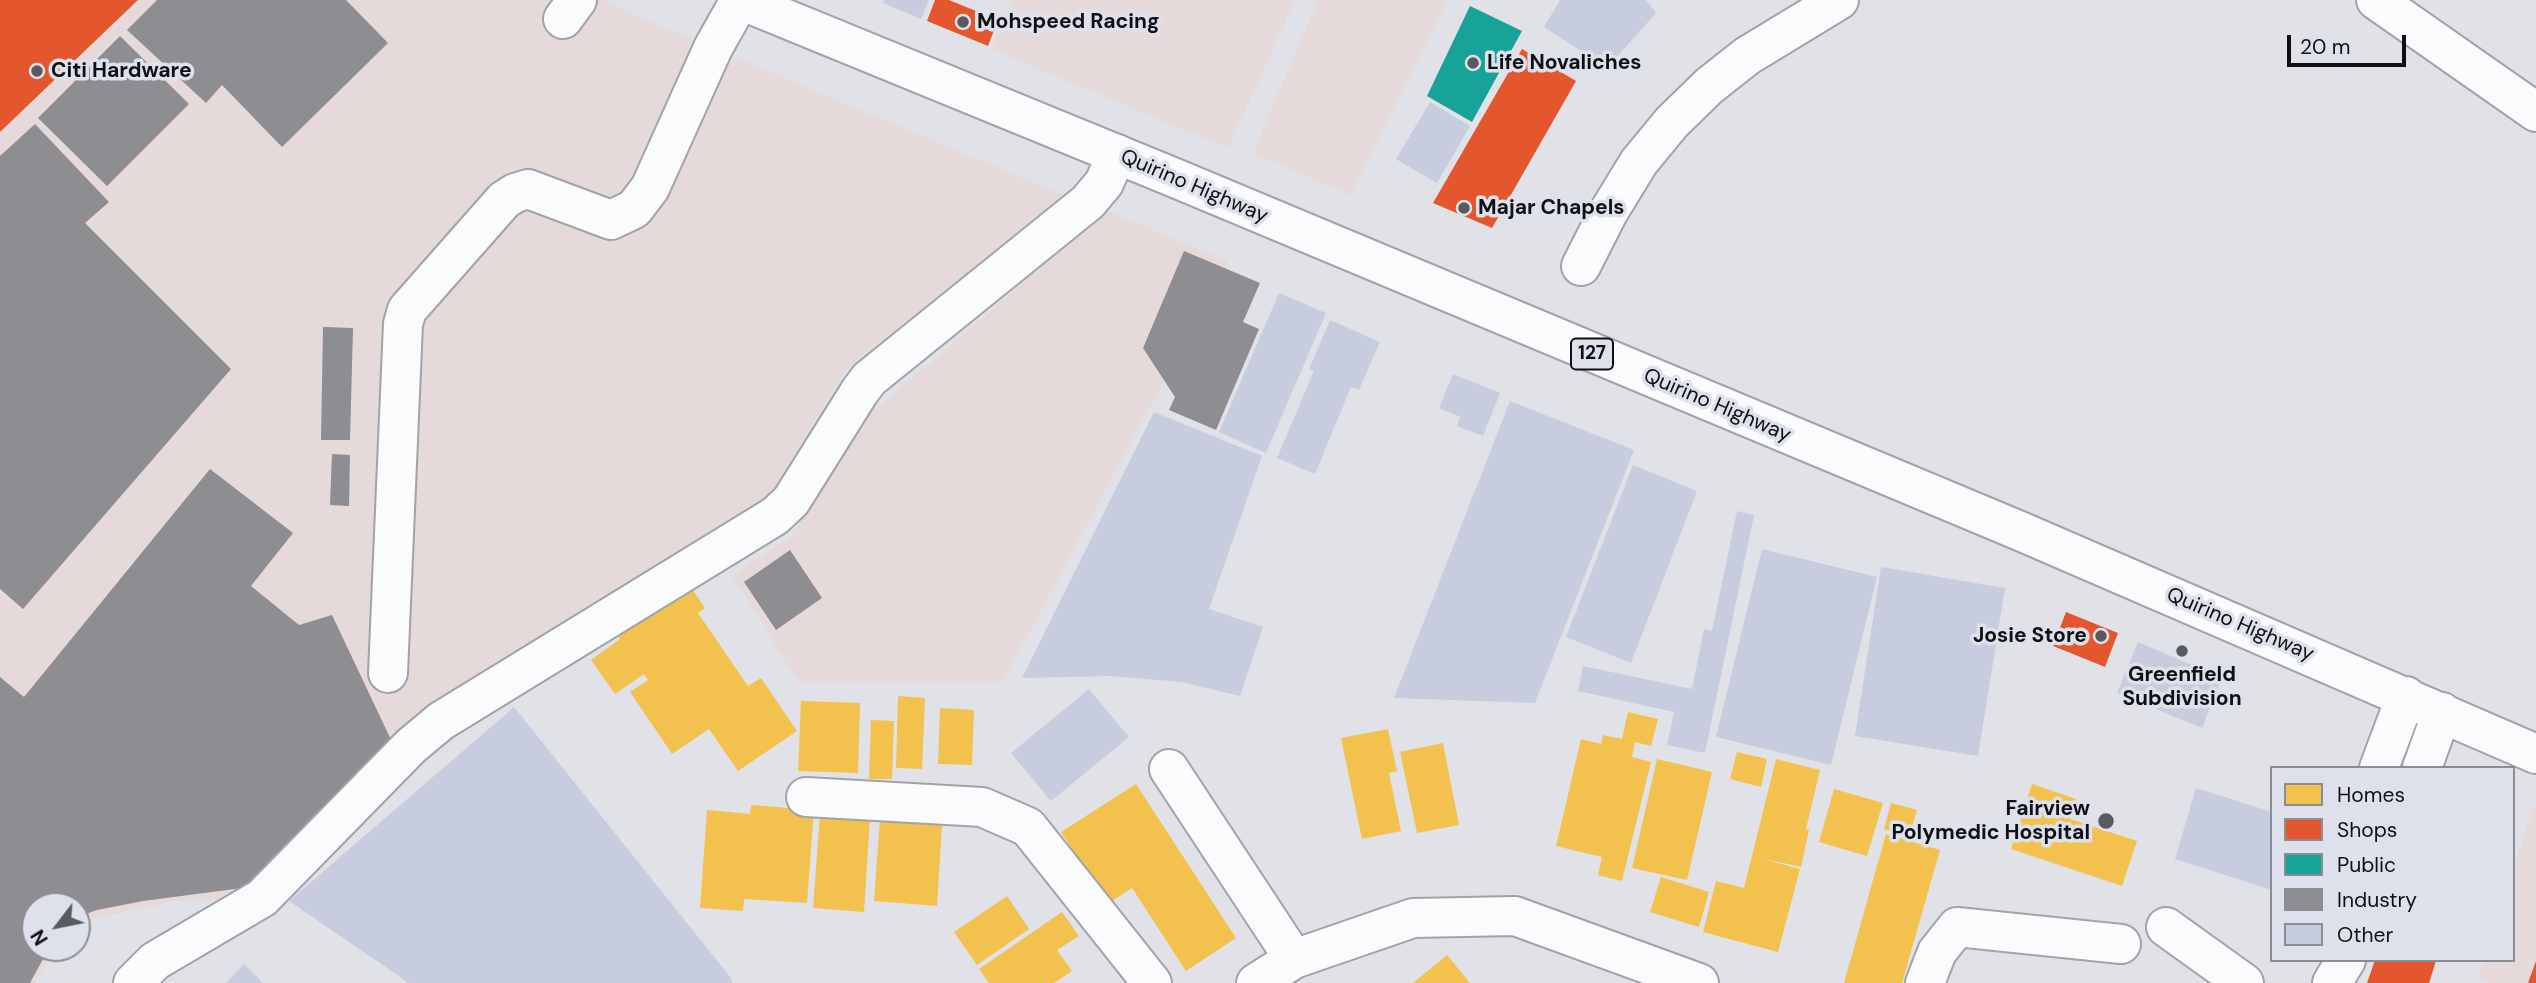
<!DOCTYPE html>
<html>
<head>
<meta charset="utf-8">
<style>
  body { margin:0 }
  #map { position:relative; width:2536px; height:983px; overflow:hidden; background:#e1e2e8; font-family:"DM Sans",sans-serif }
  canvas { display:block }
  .legend { position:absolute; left:2270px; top:766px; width:245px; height:196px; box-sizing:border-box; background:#dee1eb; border:2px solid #8b8d95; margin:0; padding:9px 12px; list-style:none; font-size:21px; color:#0f1013 }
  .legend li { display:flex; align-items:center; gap:14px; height:35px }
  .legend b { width:35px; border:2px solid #8b8d95 }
  .north { position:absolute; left:21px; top:892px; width:70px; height:70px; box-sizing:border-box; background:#dee1eb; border:2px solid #8b8d95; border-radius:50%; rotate:238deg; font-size:19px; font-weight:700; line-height:28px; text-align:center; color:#0f1013 }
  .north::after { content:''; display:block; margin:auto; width:24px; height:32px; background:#585a5e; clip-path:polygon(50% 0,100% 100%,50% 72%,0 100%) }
  .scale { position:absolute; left:2287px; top:35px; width:119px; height:32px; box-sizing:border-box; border:4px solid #0f1013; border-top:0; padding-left:9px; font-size:21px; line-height:24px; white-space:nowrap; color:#0f1013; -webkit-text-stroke:5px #dee1eb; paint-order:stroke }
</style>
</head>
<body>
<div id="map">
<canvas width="2536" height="983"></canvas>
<ul class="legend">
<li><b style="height:19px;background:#f2c14e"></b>Homes</li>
<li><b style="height:19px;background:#e4572e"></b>Shops</li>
<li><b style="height:19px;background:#17a398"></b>Public</li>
<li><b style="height:19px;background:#8d8d92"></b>Industry</li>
<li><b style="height:19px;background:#c7ccde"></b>Other</li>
</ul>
<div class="north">N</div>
<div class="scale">20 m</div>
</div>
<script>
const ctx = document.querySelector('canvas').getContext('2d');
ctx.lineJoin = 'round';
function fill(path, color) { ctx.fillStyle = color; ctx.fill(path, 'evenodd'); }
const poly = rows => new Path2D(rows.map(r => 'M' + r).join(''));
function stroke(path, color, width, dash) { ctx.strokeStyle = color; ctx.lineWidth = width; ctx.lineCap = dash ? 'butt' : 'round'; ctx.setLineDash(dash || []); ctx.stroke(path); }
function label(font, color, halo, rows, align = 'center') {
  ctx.font = font + ' "DM Sans",sans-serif'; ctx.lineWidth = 7; ctx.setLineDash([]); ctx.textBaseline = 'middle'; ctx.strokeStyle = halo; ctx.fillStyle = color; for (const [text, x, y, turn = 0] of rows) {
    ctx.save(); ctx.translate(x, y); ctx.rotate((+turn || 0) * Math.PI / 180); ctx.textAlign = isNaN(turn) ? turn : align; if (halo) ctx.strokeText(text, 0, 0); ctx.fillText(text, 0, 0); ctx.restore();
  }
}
const commercial = poly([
  [0,0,606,0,629,13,1063,195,844,372,758,515,395,733,383,770,245,900,177,901,77,922,77,906,35,906,35,948,54,948,35,983,0,983],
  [1011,0,1295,0,1228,148,991,49],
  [1318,0,1449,0,1351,195,1253,153],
  [1102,209,1228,261,1002,683,799,683,732,575,791,536,872,412,992,310],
  [2533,808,2536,809,2536,983,2490,983,2478,979,2485,960,2513,960,2513,870]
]);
const homes = poly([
  [688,583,705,608,698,613,748,686,761,678,797,731,738,771,709,729,672,754,630,692,648,680,644,674,615,694,591,660,620,639,616,633],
  [898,696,925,698,922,769,896,768],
  [801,701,860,703,858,773,798,771],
  [940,708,974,710,972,765,938,764],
  [1628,712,1658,719,1651,746,1635,742,1632,757,1651,762,1622,881,1598,875,1602,857,1556,846,1581,739,1601,744,1603,735,1622,739],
  [871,720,894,721,892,779,869,779],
  [1388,729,1397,771,1389,773,1401,831,1362,839,1341,738],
  [1443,743,1459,825,1417,833,1400,752],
  [1737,752,1767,759,1761,787,1730,779],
  [1657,759,1712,772,1687,880,1632,868],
  [1776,759,1820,770,1806,829,1809,830,1801,867,1760,858,1800,869,1778,952,1703,932,1716,881,1744,888],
  [1136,784,1236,938,1186,971,1132,888,1108,904,1061,832],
  [2032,784,2076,799,2070,819,2137,841,2122,886,2011,849],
  [1834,789,1883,803,1867,856,1819,842],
  [1891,803,1917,810,1909,836,1884,829],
  [751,805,814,810,807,903,744,899,743,911,700,908,707,810,750,814],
  [820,814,870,818,864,912,813,908],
  [880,820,942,825,937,906,874,901],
  [1886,834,1940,850,1902,983,1844,983],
  [1661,877,1709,892,1699,927,1650,912],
  [1007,896,1029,929,977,965,954,932],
  [1062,912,1079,936,1057,950,1072,971,1054,983,989,983,979,969],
  [1447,955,1470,983,1413,983]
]);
const shops = poly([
  [0,0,138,0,0,132],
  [935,0,949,0,998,20,988,46,927,21],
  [1522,49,1576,81,1492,228,1433,203],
  [2066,612,2118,633,2105,667,2053,646],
  [2375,960,2433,960,2436,961,2429,983,2367,983],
  [2536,961,2536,983,2528,983]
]);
const public = poly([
  [1470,6,1522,31,1472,122,1427,96]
]);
const industry = poly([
  [157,0,346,0,388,43,282,147,222,85,206,103,127,30],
  [120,36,189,104,107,186,38,118],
  [35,124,109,202,85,223,231,369,23,609,0,589,0,156],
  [1184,251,1260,283,1243,322,1259,329,1216,430,1169,410,1175,397,1143,348],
  [323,327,353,328,350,440,321,440],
  [332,454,350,455,349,506,330,505],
  [210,469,293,533,251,586,299,625,332,615,393,744,250,887,143,901,97,910,77,917,77,906,35,906,35,948,49,948,30,983,0,983,0,677,24,697],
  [790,550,822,598,776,630,744,582]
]);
const building = poly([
  [884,0,929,0,921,19,883,3],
  [1560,0,1646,0,1656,13,1607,68,1544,27],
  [1430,102,1470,126,1437,183,1396,159],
  [1279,293,1326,313,1266,453,1219,432],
  [1330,320,1380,342,1359,390,1351,387,1315,474,1277,458,1314,371,1309,369],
  [1453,374,1500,393,1483,436,1457,426,1460,417,1439,408],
  [1510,401,1634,450,1535,703,1394,698],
  [1154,412,1262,456,1209,609,1263,627,1240,696,1182,682,1111,676,1022,678],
  [1633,465,1697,491,1631,663,1566,637],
  [1737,511,1754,515,1705,753,1667,745,1674,712,1578,691,1583,666,1692,689,1704,629,1712,631],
  [1762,549,1877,577,1831,765,1716,737],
  [1881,567,2005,588,1978,756,1855,736],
  [2138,642,2222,678,2202,728,2117,693],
  [1089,689,1129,737,1051,801,1011,753],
  [514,707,731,978,732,983,409,983,289,901],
  [2196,788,2272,812,2272,890,2175,859],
  [244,964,263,983,226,983]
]);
const minor = poly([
  [2376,0,2536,112],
  [563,19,577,0],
  [1581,266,1609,211,1639,162,1672,122,1709,86,1747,56,1839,0],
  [388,673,403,324,407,310,504,200,515,193,528,189,611,220,634,209,650,188,713,48,740,0],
  [2379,768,2406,696],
  [2422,768,2442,712],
  [1169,769,1294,959],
  [806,797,982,807,1028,827,1152,983],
  [2166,927,2244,983],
  [133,983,155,961,262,898,411,746,441,721,775,516,791,501,860,391,869,379,1088,202,1104,183,1117,154],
  [1256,983,1294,959,1413,918,1515,916,1699,983],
  [1925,983,1937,952,1957,927,2121,944],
  [2332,983,2346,960]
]);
const major = poly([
  [740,0,1175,178,2020,531,2536,754]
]);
const markers = [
  [963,22,7,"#585a5e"],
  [1473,63,7,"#585a5e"],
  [37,71,7,"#585a5e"],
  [1464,208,7,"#585a5e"],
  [2101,636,7,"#585a5e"],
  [2182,651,7,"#585a5e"],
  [2106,821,9,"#585a5e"]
];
const shields = [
  [1592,354,42]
];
const shieldNames = [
  ["127",1592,354]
];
const poiNames = [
  ["Mohspeed Racing",977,22],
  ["Life Novaliches",1487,63],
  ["Citi Hardware",51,71],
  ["Majar Chapels",1478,208],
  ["Josie Store",2087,636,"right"],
  ["Greenfield",2182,675,"center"],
  ["Subdivision",2182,699,"center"],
  ["Fairview",2090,809,"right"],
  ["Polymedic Hospital",2090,833,"right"]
];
const streetNames = [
  ["Quirino Highway",1194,187,23],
  ["Quirino Highway",1717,406,23],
  ["Quirino Highway",2240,625,23]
];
fill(commercial, '#e6d9d9');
fill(homes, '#f2c14e');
fill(shops, '#e4572e');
fill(public, '#17a398');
fill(industry, '#8d8d92');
fill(building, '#c7ccde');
stroke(minor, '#a2a3a7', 42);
stroke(major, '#a2a3a7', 42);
stroke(minor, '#fafbfc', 38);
stroke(major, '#fafbfc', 38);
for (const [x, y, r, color] of markers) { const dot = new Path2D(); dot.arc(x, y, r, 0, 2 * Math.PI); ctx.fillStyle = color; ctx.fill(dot); stroke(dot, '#dee1eb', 2.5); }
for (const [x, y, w] of shields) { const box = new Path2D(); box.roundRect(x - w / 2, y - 15.5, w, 31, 5); ctx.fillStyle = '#dee1eb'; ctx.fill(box); stroke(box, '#0f1013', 2); }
label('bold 19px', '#0f1013', null, shieldNames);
label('bold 21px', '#0f1013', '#dee1eb', poiNames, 'left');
label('21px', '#0f1013', '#dee1eb', streetNames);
</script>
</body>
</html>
